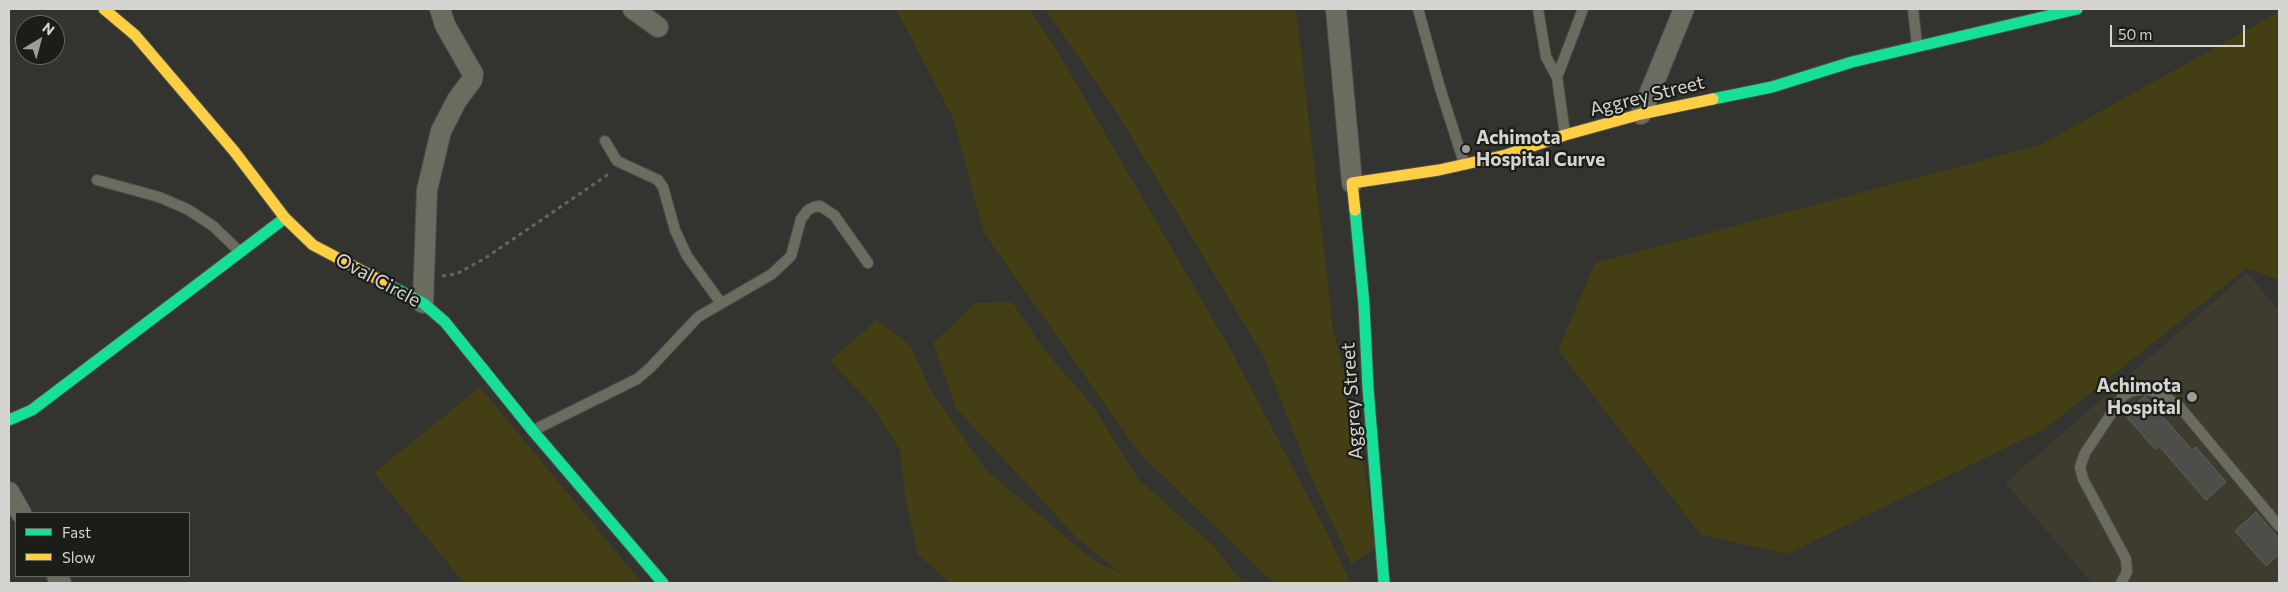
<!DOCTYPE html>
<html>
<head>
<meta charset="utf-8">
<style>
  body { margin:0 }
  #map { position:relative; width:2288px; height:592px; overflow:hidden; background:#33332f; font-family:Commissioner,sans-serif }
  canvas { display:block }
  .frame { position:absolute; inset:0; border:10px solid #d5d4d0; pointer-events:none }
  .legend { position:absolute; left:15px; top:512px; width:175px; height:65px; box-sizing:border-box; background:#1c1c18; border:1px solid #666662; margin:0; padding:6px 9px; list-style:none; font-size:15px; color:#d5d4d0 }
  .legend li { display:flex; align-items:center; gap:10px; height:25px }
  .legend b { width:25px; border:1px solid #666662 }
  .north { position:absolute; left:15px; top:15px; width:50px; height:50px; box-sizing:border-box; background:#1c1c18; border:1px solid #666662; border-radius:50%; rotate:37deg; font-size:14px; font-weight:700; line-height:20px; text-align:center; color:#d5d4d0 }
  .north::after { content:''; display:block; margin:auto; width:18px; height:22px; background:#9c9c98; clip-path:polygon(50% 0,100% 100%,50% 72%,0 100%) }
  .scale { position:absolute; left:2110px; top:25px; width:135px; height:22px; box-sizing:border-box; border:2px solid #d5d4d0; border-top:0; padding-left:6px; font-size:15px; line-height:18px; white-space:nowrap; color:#d5d4d0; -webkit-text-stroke:4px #1c1c18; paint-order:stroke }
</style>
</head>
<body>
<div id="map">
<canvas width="2288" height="592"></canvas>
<div class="frame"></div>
<ul class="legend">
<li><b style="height:6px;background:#16e098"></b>Fast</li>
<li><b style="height:6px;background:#ffcf43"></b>Slow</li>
</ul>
<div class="north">N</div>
<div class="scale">50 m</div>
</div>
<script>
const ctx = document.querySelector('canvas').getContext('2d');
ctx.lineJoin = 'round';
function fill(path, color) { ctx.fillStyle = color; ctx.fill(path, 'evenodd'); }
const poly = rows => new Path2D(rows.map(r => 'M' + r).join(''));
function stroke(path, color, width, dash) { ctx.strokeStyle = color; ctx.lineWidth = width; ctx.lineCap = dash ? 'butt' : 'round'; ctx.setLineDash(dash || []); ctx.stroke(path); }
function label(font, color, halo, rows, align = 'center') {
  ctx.font = font + ' Commissioner,sans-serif'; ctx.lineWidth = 4.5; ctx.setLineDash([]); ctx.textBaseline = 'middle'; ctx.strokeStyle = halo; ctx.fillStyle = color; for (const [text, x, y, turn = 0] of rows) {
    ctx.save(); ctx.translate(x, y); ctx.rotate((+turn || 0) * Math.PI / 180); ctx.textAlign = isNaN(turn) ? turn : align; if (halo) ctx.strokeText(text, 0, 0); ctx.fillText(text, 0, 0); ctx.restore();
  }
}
const built = poly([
  [2247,273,2279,310,2279,583,2092,583,2005,483]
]);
const green = poly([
  [896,9,1029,9,1055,47,1232,352,1323,525,1351,583,1274,583,1140,454,984,233,953,118],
  [1045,9,1296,9,1333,329,1361,441,1376,548,1351,564,1308,470,1264,357,1114,108],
  [2279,12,2279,280,2247,268,2045,429,1787,554,1701,535,1558,350,1595,263,2040,145],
  [1012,302,1046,352,1093,406,1139,480,1214,546,1243,583,951,583,918,555,905,497,900,450,871,404,830,361,877,320,911,346,930,389,986,470,1092,559,1120,573,1076,537,956,408,933,343,975,303],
  [480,387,642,583,464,583,374,473]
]);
const building = poly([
  [2145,396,2192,450,2196,447,2226,482,2206,500,2159,446,2155,449,2124,414,2145,396],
  [2256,512,2279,539,2279,554,2266,566,2235,531,2256,512]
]);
const path = poly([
  [442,276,456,274,484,259,610,173]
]);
const lane = poly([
  [1418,9,1440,88,1464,163],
  [1538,9,1546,57,1557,77],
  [1913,9,1917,45],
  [1565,134,1557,77,1583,9],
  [605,141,617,161,658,180,663,187,675,230,687,256,721,303],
  [97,180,159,197,187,209,213,226,239,251],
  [534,430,637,379,650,368,698,317,772,274,791,256,801,219,808,210,814,207,820,206,834,215,868,263],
  [2121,583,2127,572,2126,559,2083,479,2080,467,2085,453,2123,396,2132,391,2145,389,2161,394,2179,406,2279,526]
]);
const street = poly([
  [633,9,658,27],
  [1336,9,1352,183],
  [1641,114,1684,9],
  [423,303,427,190,441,131,457,100,472,80,473,74,445,25,440,9],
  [9,492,21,513],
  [57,576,61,583]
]);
const fast = poly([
  [1713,99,1772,87,1852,62,2077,9],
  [1355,210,1364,304,1368,388,1384,583],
  [387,284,423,303,445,322,533,431,663,583],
  [9,420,32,410,285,218]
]);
const slow = poly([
  [104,9,135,35,234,151,285,218,313,245,387,284],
  [1355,210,1352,183,1439,170,1506,155,1565,135,1641,114,1713,99]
]);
const markers = [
  [1466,149,5,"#9c9c98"],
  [2192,397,6,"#9c9c98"]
];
const streetNames = [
  ["Aggrey Street",1647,96,-14],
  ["Oval Circle",378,280,28],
  ["Aggrey Street",1352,401,-94]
];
const poiNames = [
  ["Achimota",1476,138],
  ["Hospital Curve",1476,160],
  ["Achimota",2181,386,"right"],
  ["Hospital",2181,408,"right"]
];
fill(built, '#3d3c2f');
fill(green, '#433e13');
fill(building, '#4d4d4a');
stroke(building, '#60605c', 1);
stroke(lane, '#4f4f4d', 12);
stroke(street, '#4f4f4d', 22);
stroke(fast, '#4f4f4d', 13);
stroke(slow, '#4f4f4d', 13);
stroke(path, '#66655f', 3, [4, 4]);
stroke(lane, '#6c6b60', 10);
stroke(street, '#6c6b60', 20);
stroke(fast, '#16e098', 11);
stroke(slow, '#ffcf43', 11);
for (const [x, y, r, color] of markers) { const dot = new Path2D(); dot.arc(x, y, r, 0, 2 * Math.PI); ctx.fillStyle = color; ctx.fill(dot); stroke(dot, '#1c1c18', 2); }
label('19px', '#d5d4d0', '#1c1c18', streetNames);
label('bold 19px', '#d5d4d0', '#1c1c18', poiNames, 'left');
</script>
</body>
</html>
